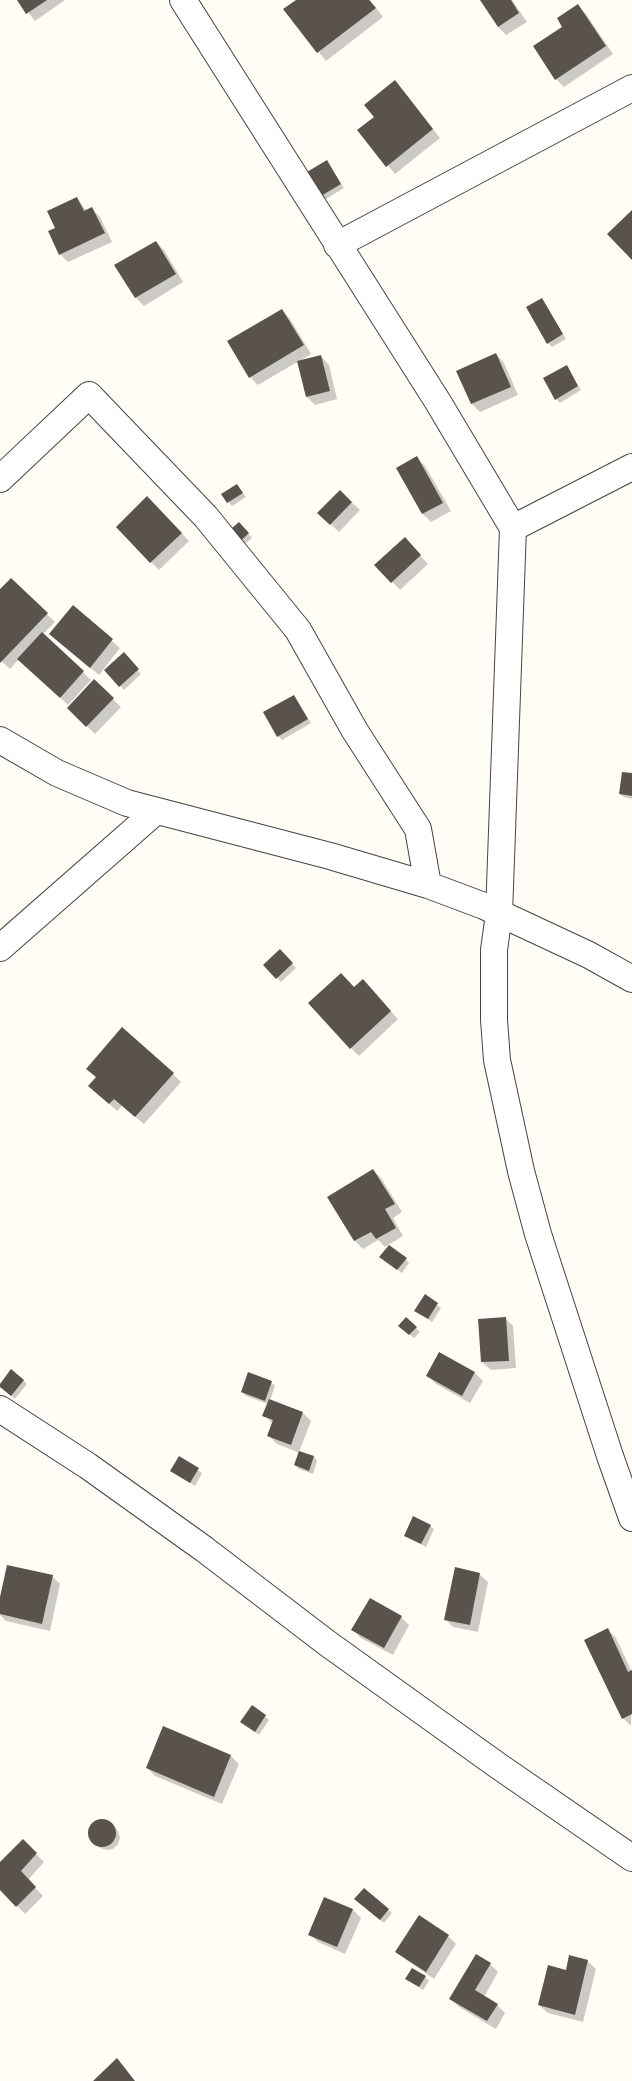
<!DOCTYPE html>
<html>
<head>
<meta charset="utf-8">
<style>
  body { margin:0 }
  canvas { display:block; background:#fffdf5 }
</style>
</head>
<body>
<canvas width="632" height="2081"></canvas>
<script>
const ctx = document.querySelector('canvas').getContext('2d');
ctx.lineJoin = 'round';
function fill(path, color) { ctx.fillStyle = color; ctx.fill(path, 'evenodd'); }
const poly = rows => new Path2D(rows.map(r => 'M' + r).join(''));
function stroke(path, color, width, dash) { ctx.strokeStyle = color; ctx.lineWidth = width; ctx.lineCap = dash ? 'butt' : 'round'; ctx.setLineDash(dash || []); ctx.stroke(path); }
const shadow = poly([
  [18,0,65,0,35,21],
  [298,0,370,0,383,17,326,61,285,10],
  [482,0,512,0,527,22,506,35,498,27],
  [578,6,586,14,613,54,564,87,556,79],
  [403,90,440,138,395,174,359,130,376,117],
  [327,161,344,188,326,199,322,195],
  [77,199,87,211,92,209,100,217,112,242,68,262,60,254,56,229],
  [156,242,164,250,183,282,144,306,136,298],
  [542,299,566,339,552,347,548,343],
  [282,310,290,319,311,354,258,385,250,377],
  [496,354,504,363,518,395,480,412,472,404,458,371],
  [321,356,329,365,337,399,315,405,307,397,299,362],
  [567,367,581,390,560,403,556,399],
  [417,458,425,466,451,511,431,522,423,514,398,469],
  [240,489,246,497,232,506,223,494],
  [340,492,360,510,339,532,319,513],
  [155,506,189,541,159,570,151,562],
  [239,524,252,538,240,548],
  [412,547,428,564,400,590,376,565],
  [0,591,47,614,55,622,43,634,91,680,68,705,19,659,10,669,0,660],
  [73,607,120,648,99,675,59,642],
  [127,658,141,674,124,690,106,670],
  [94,681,121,707,95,734,69,708],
  [294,697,311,723,282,740,278,736],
  [632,775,632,799,624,797,620,794],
  [280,951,296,968,281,982,265,965],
  [354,989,370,989,398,1019,359,1056,351,1048],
  [173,1074,181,1082,144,1124,122,1106,117,1111,98,1094,97,1078],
  [373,1170,381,1178,402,1212,393,1218,403,1236,385,1247,378,1240,363,1249,355,1241,329,1197],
  [406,1259,409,1263,402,1273,385,1260],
  [425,1296,441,1308,432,1322,416,1310],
  [505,1318,513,1326,516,1368,491,1370,482,1362],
  [416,1328,420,1332,414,1338,403,1329],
  [440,1354,475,1373,483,1381,470,1403,436,1384,428,1376],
  [23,1380,27,1384,15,1399,4,1389],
  [271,1382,275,1386,270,1400,303,1413,311,1421,299,1452,314,1457,317,1461,313,1474,299,1469,295,1465,300,1453,277,1444,269,1436,273,1424,264,1415,268,1404,246,1396,242,1392],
  [179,1458,202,1473,195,1486,171,1471],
  [430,1526,434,1529,426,1547,405,1535],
  [479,1574,488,1582,478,1632,453,1627,445,1619],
  [52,1576,60,1584,50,1631,6,1621,0,1615,0,1603],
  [401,1617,409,1625,393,1655,361,1638,353,1630],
  [608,1630,616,1638,632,1672,631,1726,623,1718],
  [265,1716,269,1720,259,1735,246,1725],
  [164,1728,231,1756,239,1764,222,1804,155,1776,147,1768],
  [102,1821,109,1822,118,1831,120,1838,118,1844,113,1849,107,1850,100,1848,91,1839,90,1832,92,1826,96,1822],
  [23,1841,44,1862,28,1880,43,1896,25,1914,0,1888,0,1864],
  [325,1898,353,1910,361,1918,345,1954,318,1942,310,1934],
  [360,1903,388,1910,392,1913,384,1923],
  [419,1917,448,1936,456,1944,434,1979,405,1959,397,1951],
  [587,1961,596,1969,583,2022,548,2013,539,2005,567,1971],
  [490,1964,498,1972,484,1997,497,2005,505,2013,496,2029,459,2007,451,1999],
  [425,1977,429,1981,423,1990,411,1982]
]);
const building = poly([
  [17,0,47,0,26,14],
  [296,0,369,0,376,8,317,53,283,9],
  [480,0,511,0,519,13,498,27],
  [578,4,606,46,555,80,533,46,562,27,557,18],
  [395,80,433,129,386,167,357,130,374,117,364,105],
  [327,160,341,184,321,196,307,172],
  [77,197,84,211,92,207,105,233,59,255,48,231,55,228,47,211],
  [632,210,632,260,607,234],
  [156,241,176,274,135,298,114,265],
  [542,298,563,334,547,344,526,307],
  [282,309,304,345,249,378,227,341],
  [496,353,511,387,471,404,456,371],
  [321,355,330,391,306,397,297,361],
  [567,365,578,386,555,400,543,378],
  [417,456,443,503,422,514,396,468],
  [237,484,243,493,227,503,221,494],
  [340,490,352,502,330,525,317,513],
  [147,496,182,533,150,563,116,527],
  [239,522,249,533,236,545,225,534],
  [405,537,421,555,391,583,374,565],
  [11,578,48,613,0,663,0,589],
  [73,605,113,639,90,668,49,634],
  [42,632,84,671,60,698,17,659],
  [124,652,139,669,119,687,104,670],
  [94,679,114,698,86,727,67,708],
  [294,695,308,719,277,737,263,712],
  [622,772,632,773,632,796,619,794],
  [280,949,293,963,276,979,263,965],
  [341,973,354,987,363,979,391,1011,350,1049,308,1003],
  [122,1027,174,1073,135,1117,114,1099,109,1104,88,1086,96,1077,86,1069],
  [373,1169,395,1204,385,1209,396,1228,376,1239,371,1232,354,1241,327,1197],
  [389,1245,407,1258,397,1270,379,1257],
  [425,1294,438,1303,428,1319,414,1311],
  [406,1317,417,1327,409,1335,398,1326],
  [506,1317,509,1361,481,1362,478,1319],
  [439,1352,475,1372,462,1396,426,1376],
  [11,1369,24,1380,11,1396,0,1387,0,1384],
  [248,1372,272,1381,265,1401,241,1392],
  [269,1399,303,1412,291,1445,267,1436,273,1420,262,1416],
  [299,1451,314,1456,309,1471,294,1465],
  [179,1456,199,1468,190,1483,170,1471],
  [413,1516,431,1525,421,1544,404,1536],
  [7,1565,53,1575,42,1624,0,1614,0,1597],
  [455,1567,480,1573,470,1625,444,1620],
  [370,1598,402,1616,384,1648,351,1630],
  [608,1628,628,1672,632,1670,632,1714,622,1719,584,1640],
  [252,1705,266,1715,255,1732,240,1722],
  [163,1726,231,1755,214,1797,146,1768],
  '88 1833a14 14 0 1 1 28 0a14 14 0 1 1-28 0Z',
  [23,1839,37,1853,21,1871,36,1887,16,1907,0,1890,0,1862],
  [364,1888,389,1909,380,1920,354,1899],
  [324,1897,353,1909,337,1947,308,1935],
  [419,1915,449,1935,426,1972,395,1952],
  [476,1954,491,1963,475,1990,498,2004,487,2021,449,1999],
  [569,1955,588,1960,575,2015,538,2005,548,1965,566,1970],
  [412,1968,426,1976,419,1987,405,1979],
  [117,2058,135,2081,93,2081]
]);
const street = poly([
  [183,0,438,402,513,528,632,467],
  [337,245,632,88],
  [0,479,89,395,206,517,298,630,355,731,418,829,428,885],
  [513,528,499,914,494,950,494,1020,497,1060,521,1171,538,1234,610,1456,632,1518],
  [0,740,57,773,127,803,330,856,428,885,484,906,589,955,632,979],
  [0,948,155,812],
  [0,1409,88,1466,204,1549,327,1643,497,1765,632,1858]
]);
fill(shadow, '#0003');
fill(building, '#5a524d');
stroke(street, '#444', 28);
stroke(street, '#fff', 26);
</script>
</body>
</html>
